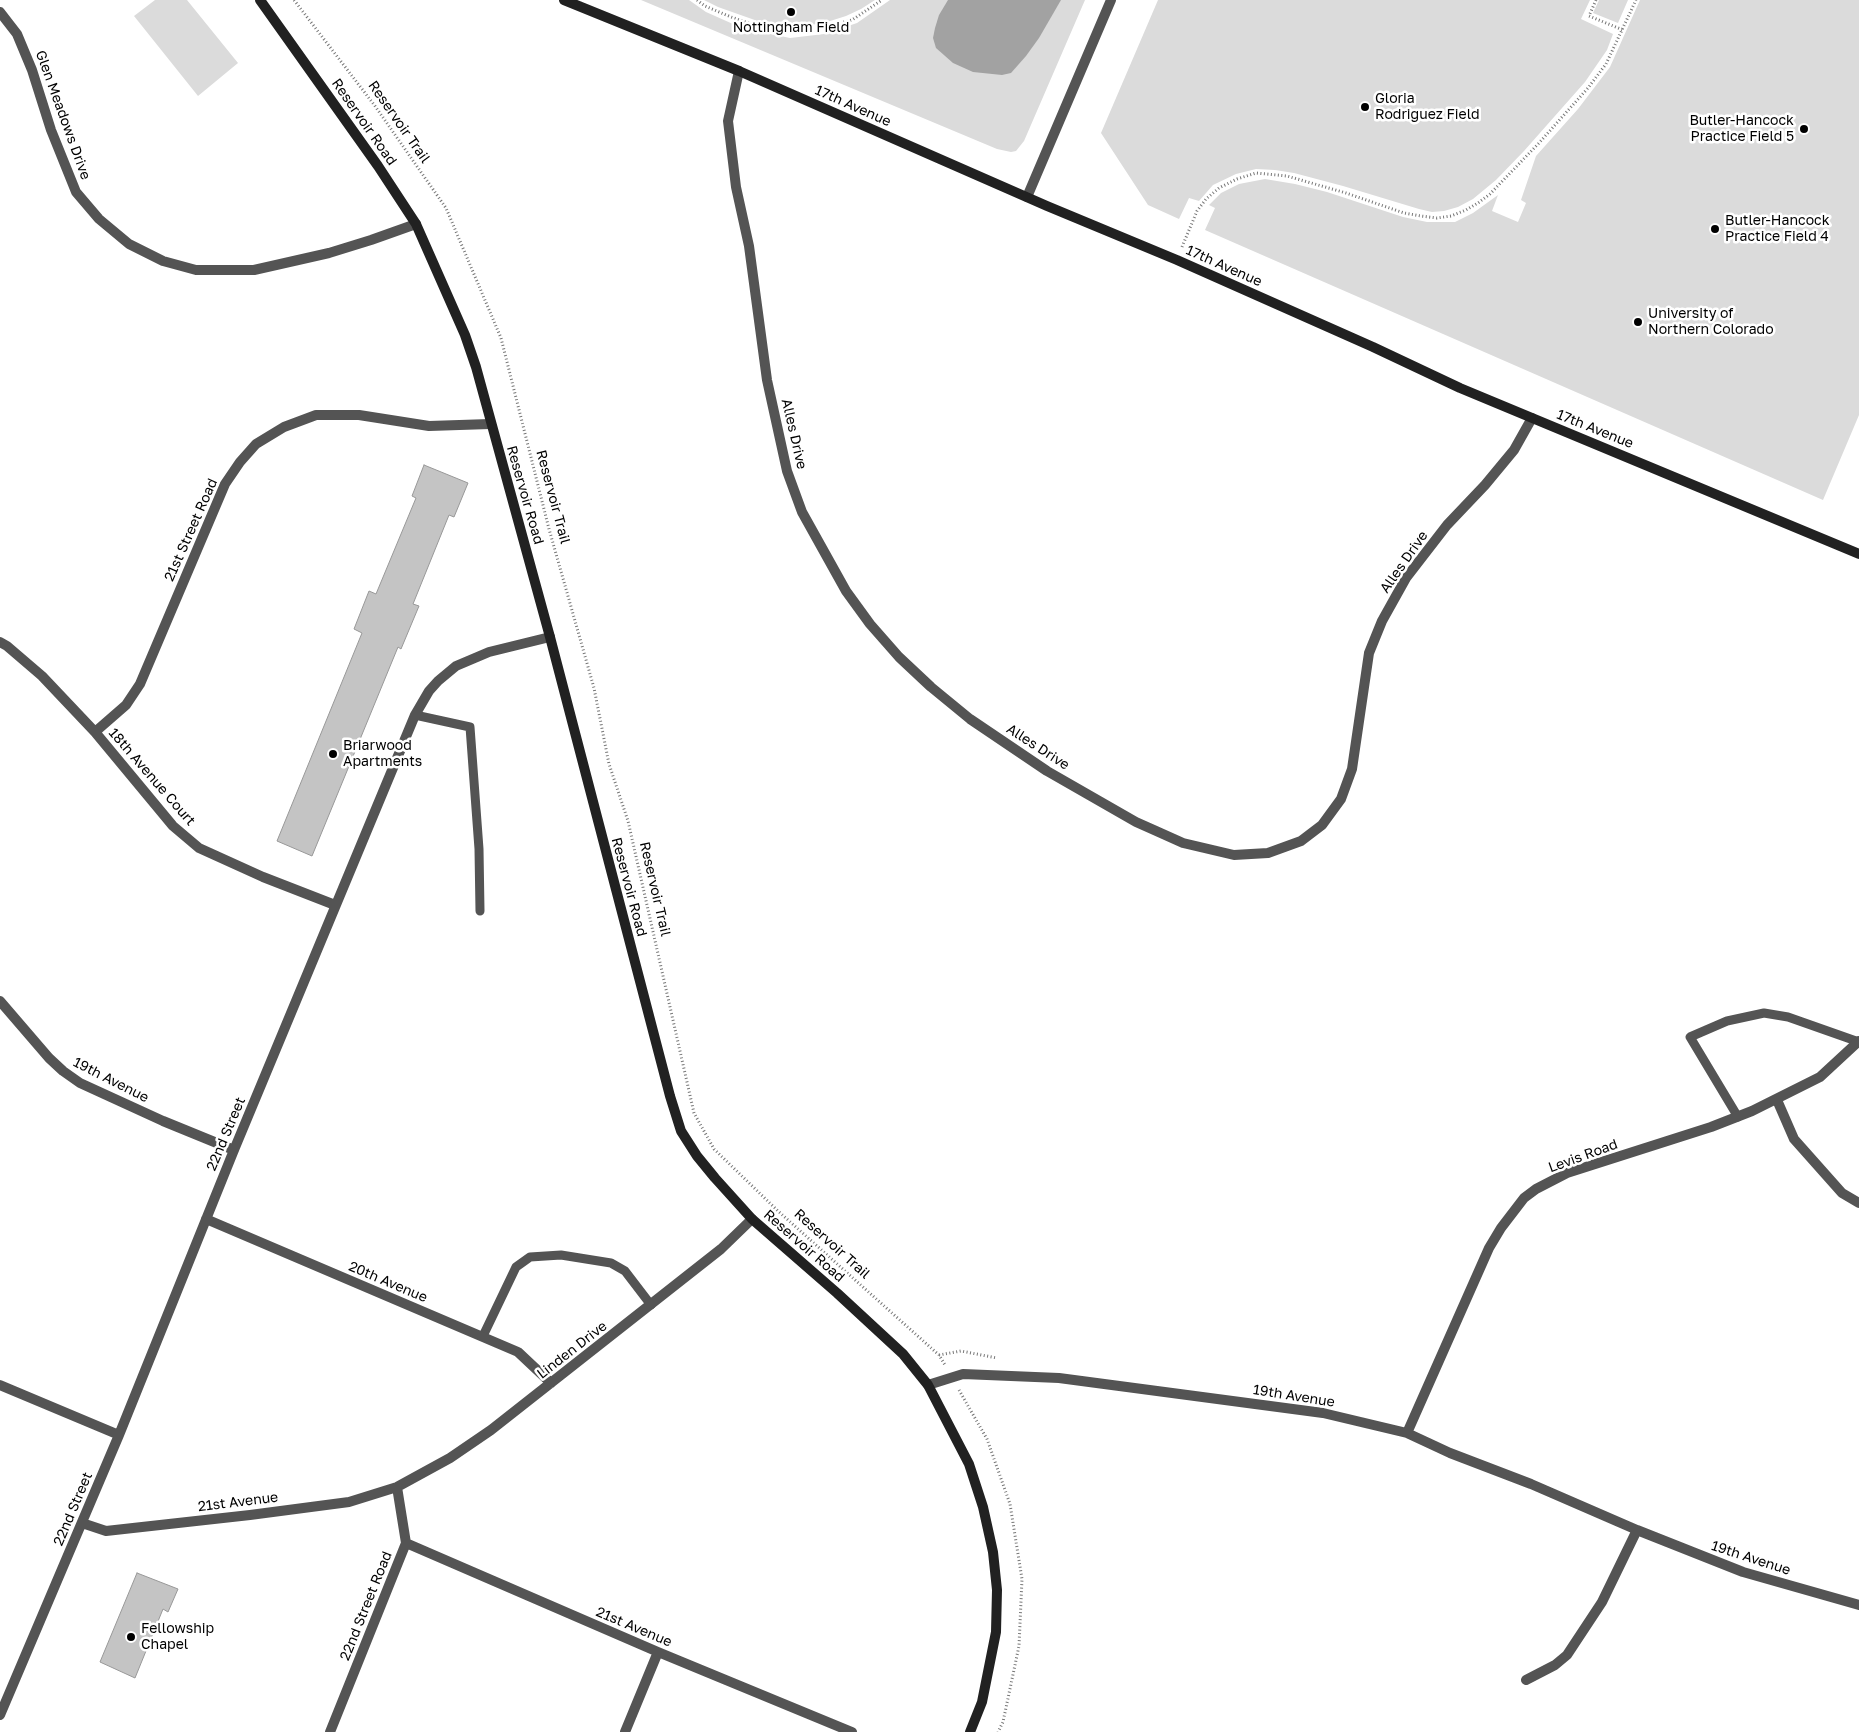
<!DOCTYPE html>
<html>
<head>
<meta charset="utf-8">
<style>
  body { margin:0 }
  canvas { display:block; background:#fff }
</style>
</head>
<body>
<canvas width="1859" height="1732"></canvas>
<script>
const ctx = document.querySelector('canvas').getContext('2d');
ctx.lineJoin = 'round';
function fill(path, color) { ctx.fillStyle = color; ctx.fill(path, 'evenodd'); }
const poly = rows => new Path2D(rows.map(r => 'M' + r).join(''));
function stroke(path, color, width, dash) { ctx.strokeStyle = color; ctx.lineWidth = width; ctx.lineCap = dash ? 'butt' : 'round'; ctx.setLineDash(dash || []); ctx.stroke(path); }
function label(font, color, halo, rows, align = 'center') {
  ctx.font = font + ' "Golos Text",sans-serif'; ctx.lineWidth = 5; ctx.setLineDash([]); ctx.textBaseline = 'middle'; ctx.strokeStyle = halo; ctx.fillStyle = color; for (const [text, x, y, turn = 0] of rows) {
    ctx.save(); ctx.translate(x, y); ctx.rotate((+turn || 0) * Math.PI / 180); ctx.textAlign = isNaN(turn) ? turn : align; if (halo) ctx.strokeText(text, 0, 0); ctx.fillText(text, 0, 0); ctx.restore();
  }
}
const green = poly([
  [155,0,187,0,238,63,198,96,134,16],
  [641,0,689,0,706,12,742,28,790,38,824,34,857,23,890,0,1085,0,1024,141,1016,151,1011,152,997,149],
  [704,0,875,0,861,9,846,16,827,22,805,26,766,24,718,7],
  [1158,0,1590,0,1581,19,1613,34,1607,50,1585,82,1524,151,1496,180,1473,199,1458,207,1444,211,1432,212,1419,209,1343,186,1294,173,1275,170,1256,169,1236,174,1213,185,1199,201,1189,198,1179,219,1148,205,1101,133],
  [1599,0,1628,0,1618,23,1593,13],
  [1640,0,1859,0,1859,415,1823,500,1205,230,1215,208,1209,205,1221,193,1239,184,1265,179,1295,184,1327,192,1403,217,1427,222,1455,222,1473,213,1498,195,1492,211,1518,222,1526,203,1521,200,1536,156,1578,109,1610,67]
]);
const water = poly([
  [948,0,1061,0,1039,38,1026,56,1011,73,1002,75,973,72,953,63,936,48,933,38,935,28,939,15]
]);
const building = poly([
  [424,465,468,483,454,517,449,515,413,604,419,606,401,649,398,647,312,856,277,841,362,633,354,629,369,591,376,594,416,498,412,496,424,465],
  [137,1573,178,1589,168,1612,163,1609,135,1678,100,1662,137,1573]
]);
const path = poly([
  [294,0,375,106,446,208,501,338,549,529,594,688,609,764,628,821,694,1113,714,1149,778,1211,939,1355,945,1365],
  [697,0,705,6,731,17,757,26,780,32,809,31,852,20,882,0],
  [1596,0,1589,16,1623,30],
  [1182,247,1197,211,1206,199,1219,188,1237,179,1256,173,1287,176,1346,193,1404,213,1421,216,1437,218,1451,216,1466,210,1478,203,1490,194,1539,143,1588,88,1606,64,1636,0],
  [939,1355,961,1351,997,1358],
  [959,1390,987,1439,1010,1504,1022,1579,1019,1646,1003,1722,998,1732]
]);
const lane = poly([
  [415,715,470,727,479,849,480,911],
  [1738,1117,1690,1037,1727,1021,1764,1013,1788,1017,1859,1042],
  [483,1336,516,1267,530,1257,561,1255,611,1263,625,1271,651,1305]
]);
const street = poly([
  [0,12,17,34,32,70,51,130,76,192,99,219,129,244,163,261,196,270,254,270,329,253,371,240,416,224],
  [739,71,728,121,736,187,749,246,767,380,787,471,802,512,846,591,870,624,899,657,931,687,970,719,1047,771,1136,822,1154,830,1183,843,1234,855,1268,853,1301,841,1322,825,1341,799,1352,769,1369,653,1382,621,1406,578,1447,525,1485,485,1514,450,1532,418],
  [1027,197,1111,0],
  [0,642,7,646,42,676,95,732,173,826,199,848,263,877,335,905],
  [95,732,126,705,140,684,225,484,240,462,256,444,284,427,316,415,359,415,429,426,490,424],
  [0,1001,49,1058,63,1071,80,1083,163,1121,234,1150],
  [1777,1100,1794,1139,1842,1193,1859,1203],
  [206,1219,518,1352,551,1383],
  [0,1385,119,1435],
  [928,1385,963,1374,1059,1378,1323,1413,1407,1433,1450,1453,1531,1484,1637,1530,1743,1572,1859,1605],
  [1407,1433,1489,1248,1501,1228,1524,1198,1536,1189,1567,1173,1711,1127,1752,1111,1820,1077,1859,1041],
  [82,1523,106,1531,250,1515,349,1502,397,1487,450,1458,491,1430,721,1249,752,1219],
  [406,1543,658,1652,852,1732],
  [1526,1680,1555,1665,1567,1655,1602,1602,1637,1530],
  [0,1715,119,1435,234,1150,415,715,429,691,438,681,456,666,489,652,550,637],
  [330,1732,406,1543,397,1487],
  [625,1732,658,1652]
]);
const secondary = poly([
  [260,0,378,166,416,224,465,335,476,367,550,637,670,1096,681,1131,697,1156,715,1178,752,1219,837,1293,903,1354,928,1385,969,1464,983,1507,993,1552,997,1590,996,1632,982,1702,970,1732],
  [564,0,739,71,1047,206,1177,260,1373,347,1460,388,1859,554]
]);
const markers = [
  [791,12,5,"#000"],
  [1365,107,5,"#000"],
  [1804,129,5,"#000"],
  [1715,229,5,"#000"],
  [1638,322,5,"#000"],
  [333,754,5,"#000"],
  [131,1637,5,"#000"]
];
const poiNames = [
  ["Nottingham Field",791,28,"center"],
  ["Gloria",1375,99],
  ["Rodriguez Field",1375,115],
  ["Butler-Hancock",1794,121,"right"],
  ["Practice Field 5",1794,137,"right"],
  ["Butler-Hancock",1725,221],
  ["Practice Field 4",1725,237],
  ["University of",1648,314],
  ["Northern Colorado",1648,330],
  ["Briarwood",343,746],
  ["Apartments",343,762],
  ["Fellowship",141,1629],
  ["Chapel",141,1645]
];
const streetNames = [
  ["17th Avenue",853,106,24],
  ["Glen Meadows Drive",63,115,70],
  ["Reservoir Road",364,122,55],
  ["Reservoir Trail",399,122,55],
  ["17th Avenue",1224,266,24],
  ["17th Avenue",1595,429,22],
  ["Alles Drive",794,434,77],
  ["Reservoir Road",525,495,74],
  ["Reservoir Trail",553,497,75],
  ["21st Street Road",191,530,-66],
  ["Alles Drive",1404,562,-55],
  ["Alles Drive",1038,747,33],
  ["18th Avenue Court",152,777,49],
  ["Reservoir Road",629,887,75],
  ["Reservoir Trail",655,889,77],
  ["19th Avenue",111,1080,27],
  ["22nd Street",226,1134,-67],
  ["Levis Road",1583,1156,-20],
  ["Reservoir Trail",832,1244,42],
  ["Reservoir Road",804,1246,41],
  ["20th Avenue",388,1282,23],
  ["Linden Drive",572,1350,-38],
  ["19th Avenue",1294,1396,9],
  ["21st Avenue",238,1502,-7],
  ["22nd Street",73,1509,-67],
  ["19th Avenue",1751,1558,18],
  ["22nd Street Road",366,1606,-68],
  ["21st Avenue",634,1627,23]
];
fill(green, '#dbdbdb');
fill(water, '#a2a2a2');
fill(building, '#c4c4c4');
stroke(building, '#989898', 1);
stroke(path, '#767676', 3, [1, 2.5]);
stroke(lane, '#545454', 9);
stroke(street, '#545454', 10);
stroke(secondary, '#212121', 10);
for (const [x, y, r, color] of markers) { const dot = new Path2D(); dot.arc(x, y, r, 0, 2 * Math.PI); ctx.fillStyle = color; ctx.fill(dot); stroke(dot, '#fff', 2); }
label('14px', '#000', '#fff', poiNames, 'left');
label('14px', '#000', '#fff', streetNames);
</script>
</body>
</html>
